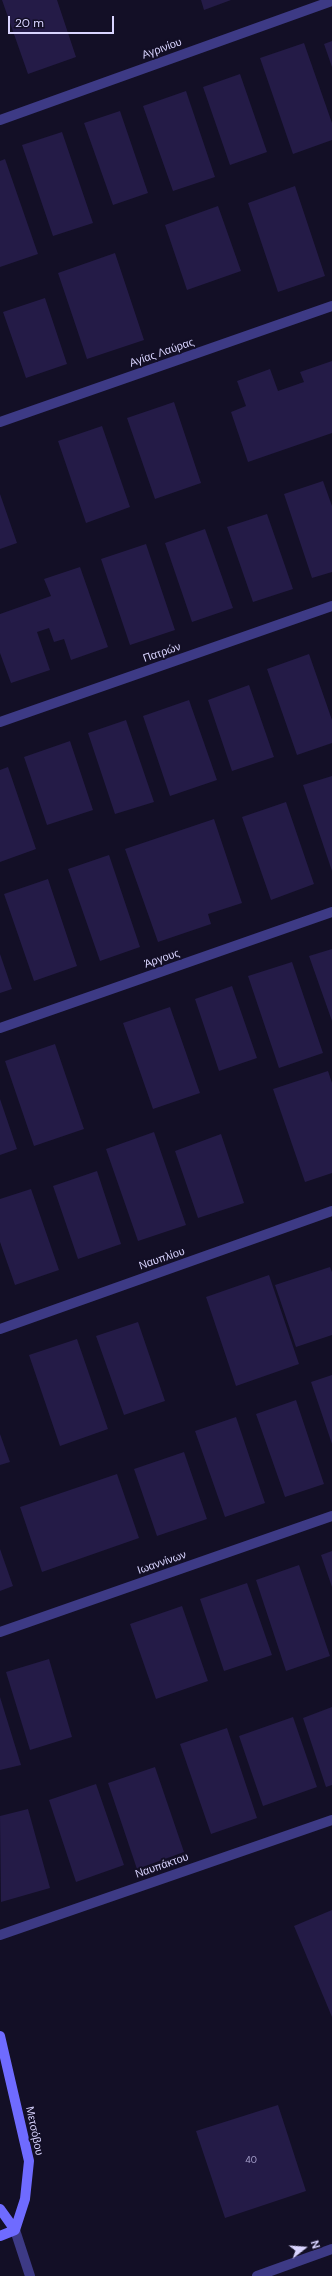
<!DOCTYPE html>
<html>
<head>
<meta charset="utf-8">
<style>
  body { margin:0 }
  #map { position:relative; width:332px; height:2276px; overflow:hidden; background:#130f26; font-family:"DM Sans",sans-serif }
  canvas { display:block }
  .north { position:absolute; left:284px; top:2228px; width:40px; height:40px; -webkit-text-stroke:3px #130f26; paint-order:stroke; rotate:73deg; font-size:11px; font-weight:700; line-height:16px; text-align:center; color:#d9d4ff }
  .north::after { content:''; display:block; margin:auto; width:14px; height:18px; background:#d9d4ff; clip-path:polygon(50% 0,100% 100%,50% 72%,0 100%) }
  .scale { position:absolute; left:8px; top:16px; width:106px; height:18px; box-sizing:border-box; border:2px solid #d9d4ff; border-top:0; padding-left:5px; font-size:12px; line-height:14px; white-space:nowrap; color:#d9d4ff; -webkit-text-stroke:3px #130f26; paint-order:stroke }
</style>
</head>
<body>
<div id="map">
<canvas width="332" height="2276"></canvas>
<div class="north">N</div>
<div class="scale">20 m</div>
</div>
<script>
const ctx = document.querySelector('canvas').getContext('2d');
ctx.lineJoin = 'round';
function fill(path, color) { ctx.fillStyle = color; ctx.fill(path, 'evenodd'); }
const poly = rows => new Path2D(rows.map(r => 'M' + r).join(''));
function stroke(path, color, width, dash) { ctx.strokeStyle = color; ctx.lineWidth = width; ctx.lineCap = dash ? 'butt' : 'round'; ctx.setLineDash(dash || []); ctx.stroke(path); }
function label(font, color, halo, rows, align = 'center') {
  ctx.font = font + ' "DM Sans",sans-serif'; ctx.lineWidth = 4; ctx.setLineDash([]); ctx.textBaseline = 'middle'; ctx.strokeStyle = halo; ctx.fillStyle = color; for (const [text, x, y, turn = 0] of rows) {
    ctx.save(); ctx.translate(x, y); ctx.rotate((+turn || 0) * Math.PI / 180); ctx.textAlign = isNaN(turn) ? turn : align; if (halo) ctx.strokeText(text, 0, 0); ctx.fillText(text, 0, 0); ctx.restore();
  }
}
const building = poly([
  [2,0,57,0,76,57,28,74],
  [201,0,231,0,204,10],
  [332,41,332,67,324,44],
  [304,43,332,123,332,140,293,154,260,58],
  [240,74,267,152,230,165,203,87],
  [186,91,215,177,173,191,143,106],
  [120,111,148,193,113,205,84,123],
  [62,132,93,223,53,236,22,145],
  [5,159,38,254,0,267,0,161],
  [295,186,325,276,278,292,248,203],
  [218,206,241,271,187,290,165,225],
  [115,253,144,340,87,359,58,273],
  [45,298,67,364,26,378,3,312],
  [332,361,332,433,248,462,231,412,246,406,237,381,270,369,278,391,304,382,300,372],
  [174,402,201,483,155,499,127,418],
  [102,426,130,507,86,523,58,441],
  [323,481,332,506,332,572,312,578,284,494],
  [0,494,17,543,0,549],
  [267,514,293,589,253,602,227,527],
  [205,529,233,608,192,622,165,543],
  [146,544,175,630,130,645,101,559],
  [80,567,108,647,71,660,64,639,54,642,49,628,37,632,50,670,11,683,0,653,0,614,51,596,44,579],
  [309,654,332,720,332,743,297,755,267,669],
  [249,685,274,757,232,771,208,700],
  [189,700,217,780,170,796,143,716],
  [126,720,154,802,115,814,88,733],
  [70,741,93,810,47,825,24,757],
  [8,767,36,849,0,862,0,770],
  [332,776,332,871,303,785],
  [286,802,314,884,271,900,242,817],
  [214,819,242,903,208,914,211,924,158,942,125,849],
  [109,855,140,947,100,961,68,869],
  [48,879,77,966,34,981,4,894],
  [332,949,332,1021,309,956],
  [0,954,12,989,0,993],
  [292,962,323,1053,279,1068,248,976],
  [232,986,257,1058,219,1071,195,999],
  [170,1007,200,1093,153,1109,123,1023],
  [55,1044,84,1129,34,1146,5,1061],
  [328,1071,332,1083,332,1173,305,1182,273,1089],
  [0,1099,17,1149,0,1155],
  [154,1132,186,1225,138,1241,106,1149],
  [221,1134,244,1203,198,1218,175,1151],
  [97,1171,121,1244,78,1259,53,1186],
  [31,1189,59,1270,15,1285,0,1242,0,1199],
  [330,1267,332,1272,332,1335,296,1347,275,1285],
  [269,1275,299,1364,236,1386,206,1297],
  [138,1322,165,1401,124,1415,96,1336],
  [77,1339,108,1429,60,1446,29,1355],
  [332,1375,332,1444,311,1382],
  [296,1400,324,1484,285,1497,256,1414],
  [236,1417,265,1503,225,1517,195,1431],
  [0,1434,10,1462,0,1465],
  [184,1452,207,1519,157,1536,134,1469],
  [117,1474,139,1538,42,1572,20,1507],
  [0,1549,13,1586,0,1591],
  [332,1551,332,1587,321,1555],
  [299,1565,330,1656,286,1671,256,1580],
  [247,1583,272,1655,224,1671,200,1599],
  [182,1606,208,1681,156,1699,130,1624],
  [49,1659,72,1737,30,1750,6,1672],
  [0,1697,21,1765,0,1770],
  [332,1707,332,1785,326,1787,303,1718],
  [293,1717,317,1787,263,1806,239,1736],
  [227,1728,257,1818,211,1834,180,1744],
  [155,1767,184,1852,137,1869,108,1783],
  [96,1784,124,1865,76,1882,49,1800],
  [28,1809,50,1888,1,1902,0,1816],
  [332,1910,332,2017,294,1926],
  [278,2105,306,2191,225,2218,196,2131]
]);
const street = poly([
  [0,120,332,1],
  [0,422,332,306],
  [0,722,332,606],
  [0,1028,332,912],
  [0,1329,332,1211],
  [0,1632,332,1516],
  [0,1935,332,1820],
  [15,2230,30,2276],
  [257,2276,332,2249]
]);
const secondary = poly([
  [0,2036,29,2161,25,2199,15,2230],
  [0,2209,15,2230],
  [0,2236,15,2230]
]);
const numberNames = [
  ["40",251,2161]
];
const streetNames = [
  ["Αγρινίου",162,49,-20],
  ["Αγίας Λαύρας",162,353,-19],
  ["Πατρών",162,653,-19],
  ["Άργους",162,959,-19],
  ["Ναυπλίου",162,1259,-19],
  ["Ιωαννίνων",162,1563,-19],
  ["Ναυπάκτου",162,1866,-19],
  ["Μετσόβου",34,2131,78]
];
fill(building, '#241b47');
stroke(street, '#3d3a85', 10);
stroke(secondary, '#6f6bff', 10);
label('9px', '#aca6d1', null, numberNames);
label('11px', '#d9d4ff', '#130f26', streetNames);
</script>
</body>
</html>
